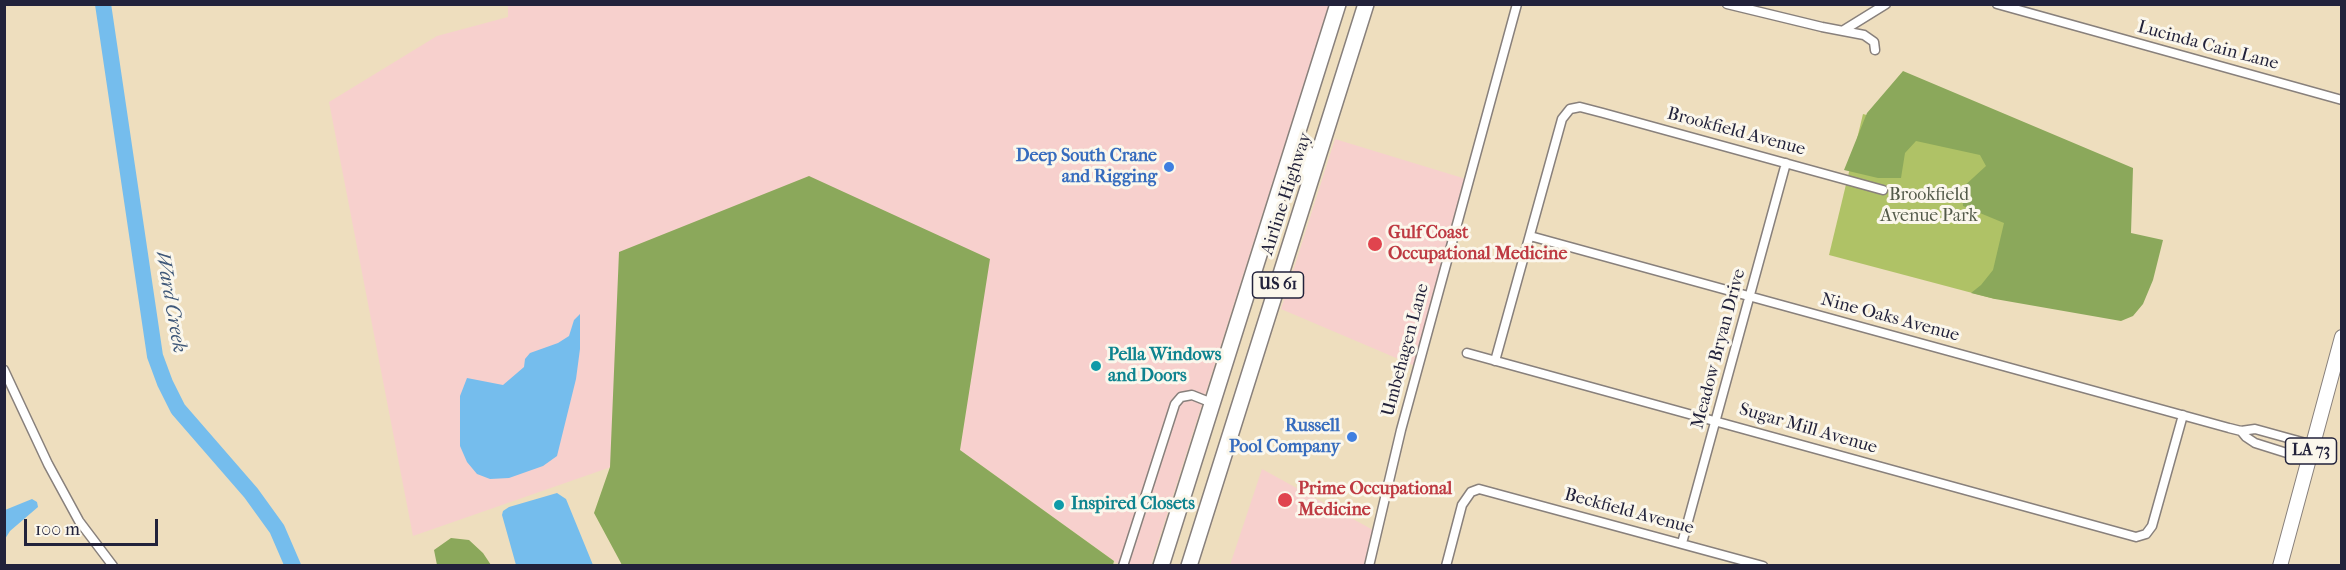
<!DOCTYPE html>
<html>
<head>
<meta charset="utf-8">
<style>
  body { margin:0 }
  #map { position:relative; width:2346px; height:570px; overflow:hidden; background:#eedebe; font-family:"IM FELL French Canon",serif }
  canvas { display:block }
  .frame { position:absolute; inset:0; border:6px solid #22223b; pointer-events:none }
  .scale { position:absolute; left:24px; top:519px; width:134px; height:27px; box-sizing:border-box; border:3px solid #22223b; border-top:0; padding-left:8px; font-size:18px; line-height:21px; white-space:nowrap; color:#22223b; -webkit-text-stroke:4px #fbf7ec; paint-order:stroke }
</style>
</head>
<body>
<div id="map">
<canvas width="2346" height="570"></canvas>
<div class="frame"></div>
<div class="scale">100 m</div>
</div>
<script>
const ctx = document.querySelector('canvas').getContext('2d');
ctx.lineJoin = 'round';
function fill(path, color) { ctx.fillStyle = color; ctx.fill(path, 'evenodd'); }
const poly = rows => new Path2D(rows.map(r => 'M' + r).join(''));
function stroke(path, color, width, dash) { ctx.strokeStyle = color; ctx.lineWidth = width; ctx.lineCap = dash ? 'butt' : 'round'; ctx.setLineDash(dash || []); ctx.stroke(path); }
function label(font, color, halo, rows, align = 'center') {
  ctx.font = font + ' "IM FELL French Canon",serif'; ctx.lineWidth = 6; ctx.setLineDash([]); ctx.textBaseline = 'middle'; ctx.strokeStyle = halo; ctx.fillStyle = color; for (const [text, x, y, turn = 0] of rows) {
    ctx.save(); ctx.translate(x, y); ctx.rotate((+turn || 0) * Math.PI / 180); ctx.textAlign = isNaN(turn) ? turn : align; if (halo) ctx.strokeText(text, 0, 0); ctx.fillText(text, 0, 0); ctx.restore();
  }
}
const built = poly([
  [508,5,1329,5,1151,565,1120,565,960,450,989,259,611,467,413,536,329,102,437,36,508,17],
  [1335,139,1466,179,1415,366,1281,309],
  [1262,469,1373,530,1364,565,1230,565]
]);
const green = poly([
  [1863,114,2028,159,1995,299,1829,255]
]);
const forest = poly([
  [1903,71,2133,168,2131,233,2163,240,2153,280,2143,304,2133,316,2121,321,1995,299,1971,293,1981,285,1993,270,2004,223,1963,206,1962,188,1986,166,1980,155,1916,141,1905,153,1901,178,1878,178,1844,170,1867,113],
  [809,176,990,259,960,450,1114,561,1113,565,622,565,594,513,610,467,619,252],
  [451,538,469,540,483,553,491,565,437,565,434,550]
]);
const water = poly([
  [580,314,580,349,576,379,557,456,543,466,509,478,490,479,477,474,467,462,460,446,460,396,467,378,503,385,524,367,525,359,530,353,558,343,569,336,574,320],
  [557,493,566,499,593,565,516,565,502,515,503,511,509,507],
  [32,499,37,502,38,507,10,531,5,539,5,510]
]);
const river = poly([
  [103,4,155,356,165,383,178,409,251,493,277,529,293,566]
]);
const street = poly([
  [1727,4,1822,27,1864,35,1874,42,1875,50],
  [1997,4,2342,100],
  [1844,30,1886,4],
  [1530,236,2229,428,2241,431,2255,429,2313,445],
  [1467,353,2136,537,2146,534,2152,526,2183,415],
  [1495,361,1562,119,1570,109,1580,107,1603,113,1883,190],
  [4,370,48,464,79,521,113,566],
  [2241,431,2246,437,2255,443,2309,460],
  [1682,543,1786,163],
  [1123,566,1175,404,1181,397,1192,395,1212,403],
  [1369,566,1401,430,1517,4],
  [1446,566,1462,505,1471,492,1479,489,1763,566]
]);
const primary = poly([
  [2280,566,2342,337]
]);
const highway = poly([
  [1294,146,1303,149,1308,155,1304,175],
  [1161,566,1338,4],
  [1189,566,1366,4]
]);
const markers = [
  [1169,167,6,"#3f7fe0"],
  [1375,244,8,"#e0444e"],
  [1096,366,6,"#0f9aa8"],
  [1352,437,6,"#3f7fe0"],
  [1285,500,8,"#e0444e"],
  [1059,505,6,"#0f9aa8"]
];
const shields = [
  [1278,285,51],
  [2311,451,51]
];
const shieldNames = [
  ["US 61",1278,285],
  ["LA 73",2311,451]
];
const streetNames = [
  ["Lucinda Cain Lane",2208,46,15],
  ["Brookfield Avenue",1736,132,15],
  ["Airline Highway",1287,194,-72],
  ["Nine Oaks Avenue",1890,318,15],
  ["Meadow Bryan Drive",1719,349,-75],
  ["Umbehagen Lane",1406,350,-75],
  ["Sugar Mill Avenue",1808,429,16],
  ["Beckfield Avenue",1629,512,15]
];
const shopNames = [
  ["Deep South Crane",1157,157],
  ["and Rigging",1157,178],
  ["Russell",1340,427],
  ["Pool Company",1340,448]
];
const parkNames = [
  ["Brookfield",1929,196],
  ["Avenue Park",1929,217]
];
const healthNames = [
  ["Gulf Coast",1388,234],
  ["Occupational Medicine",1388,255],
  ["Prime Occupational",1298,490],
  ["Medicine",1298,511]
];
const cultureNames = [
  ["Pella Windows",1108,356],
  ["and Doors",1108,377],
  ["Inspired Closets",1071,505]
];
const waterNames = [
  ["Ward Creek",170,302,80]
];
fill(built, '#f7d0cd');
fill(green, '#afc266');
fill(forest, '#8ba85b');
fill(water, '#75bded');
stroke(river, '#75bded', 16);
stroke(street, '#88807c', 11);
stroke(primary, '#88807c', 16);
stroke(highway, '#88807c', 18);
stroke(street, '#fff', 8);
stroke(primary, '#fff', 14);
stroke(highway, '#fff', 15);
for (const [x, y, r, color] of markers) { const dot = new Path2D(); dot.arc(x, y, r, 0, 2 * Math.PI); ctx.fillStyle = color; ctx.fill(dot); stroke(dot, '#fbf7ec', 2); }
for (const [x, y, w] of shields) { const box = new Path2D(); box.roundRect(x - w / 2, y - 13, w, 26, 4.5); ctx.fillStyle = '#fbf7ec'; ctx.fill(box); stroke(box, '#22223b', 1.5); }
label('bold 16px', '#22223b', null, shieldNames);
label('18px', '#22223b', '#fbf7ec', streetNames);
label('bold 18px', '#366cbe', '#fbf7ec', shopNames, 'right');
label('18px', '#535a4a', '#fbf7ec', parkNames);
label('bold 18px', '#be3a42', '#fbf7ec', healthNames, 'left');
label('bold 18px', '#0d838f', '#fbf7ec', cultureNames, 'left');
label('italic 20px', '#3f5879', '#fbf7ec', waterNames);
</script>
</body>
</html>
